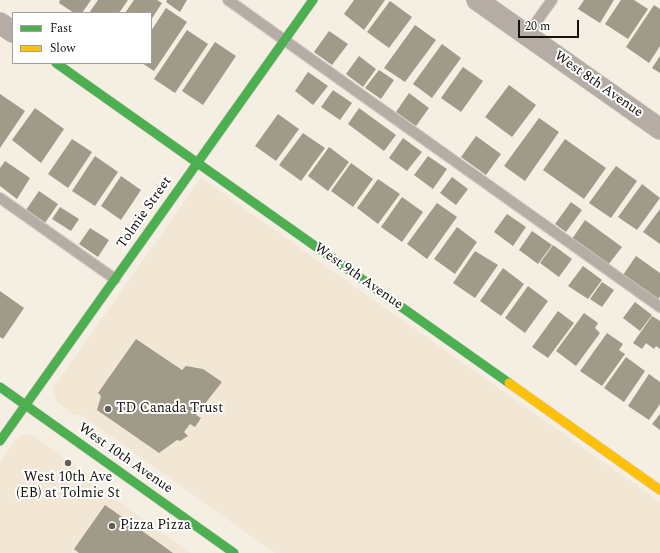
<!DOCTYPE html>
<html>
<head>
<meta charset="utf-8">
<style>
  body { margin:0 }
  #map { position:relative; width:660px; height:553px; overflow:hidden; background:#f4eee3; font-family:Spectral,serif }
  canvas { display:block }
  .legend { position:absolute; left:12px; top:12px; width:140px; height:52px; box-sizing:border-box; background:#fff; border:1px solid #a1a09d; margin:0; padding:5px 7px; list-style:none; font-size:12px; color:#15110b }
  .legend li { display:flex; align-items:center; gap:8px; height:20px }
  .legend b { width:20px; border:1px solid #a1a09d }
  .scale { position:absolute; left:518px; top:20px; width:61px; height:18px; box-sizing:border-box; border:2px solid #15110b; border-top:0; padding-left:5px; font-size:12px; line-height:14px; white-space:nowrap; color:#15110b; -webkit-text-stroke:3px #fff; paint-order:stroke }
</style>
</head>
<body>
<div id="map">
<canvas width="660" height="553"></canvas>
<ul class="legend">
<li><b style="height:5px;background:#4caf50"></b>Fast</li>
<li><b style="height:5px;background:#ffc107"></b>Slow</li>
</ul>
<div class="scale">20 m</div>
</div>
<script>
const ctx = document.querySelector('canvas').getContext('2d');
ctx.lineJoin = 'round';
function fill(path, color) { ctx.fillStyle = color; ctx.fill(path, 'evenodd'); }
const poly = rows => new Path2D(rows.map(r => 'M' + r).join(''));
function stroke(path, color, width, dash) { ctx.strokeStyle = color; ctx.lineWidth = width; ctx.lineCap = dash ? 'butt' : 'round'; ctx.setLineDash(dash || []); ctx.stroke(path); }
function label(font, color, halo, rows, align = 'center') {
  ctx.font = font + ' Spectral,serif'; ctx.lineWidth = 4; ctx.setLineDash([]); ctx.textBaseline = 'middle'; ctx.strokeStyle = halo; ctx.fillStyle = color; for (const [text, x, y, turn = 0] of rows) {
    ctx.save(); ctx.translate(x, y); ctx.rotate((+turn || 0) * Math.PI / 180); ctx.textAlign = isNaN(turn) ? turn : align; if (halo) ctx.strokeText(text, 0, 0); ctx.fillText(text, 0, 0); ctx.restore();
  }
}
const built = poly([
  [201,178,660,502,660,553,275,553,81,415,73,414,58,403,54,395,54,386,58,381],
  [22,435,30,435,34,436,91,477,96,486,191,553,0,553,0,463,15,441]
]);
const building = poly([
  [60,0,91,0,82,13,74,13,59,3],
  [98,0,128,0,119,13,89,13],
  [134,0,157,0,162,3,151,20,151,13,125,13],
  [167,0,187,0,180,12,166,2],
  [354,0,385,0,364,30,344,14],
  [584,0,614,0,600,23,578,9],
  [621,0,634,0,648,9,628,39,605,24],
  [390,1,412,17,389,48,367,32],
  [654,5,660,9,660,46,649,63,626,47],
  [166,8,187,22,154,71,142,63,151,63,151,31],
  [415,25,436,40,405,82,384,68],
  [187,30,208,44,175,93,154,79],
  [329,31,348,44,332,65,314,52],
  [215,42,236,56,203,105,182,91],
  [442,44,461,58,432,98,413,84],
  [359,56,376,69,363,87,346,74],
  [660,56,660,73,652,68],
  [463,67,483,81,461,112,441,98],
  [379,70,394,80,381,99,365,88],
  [308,72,328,86,313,105,295,91],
  [509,85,536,105,512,137,485,117],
  [333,90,352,103,340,120,321,107],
  [409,93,429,108,416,126,396,112],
  [0,94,25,111,0,148],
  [35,108,64,129,41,163,12,140],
  [359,108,396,135,384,151,348,124],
  [278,114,299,129,276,161,255,146],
  [539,118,559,132,525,181,504,166],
  [303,133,325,148,301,181,279,165],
  [476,136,501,154,486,175,461,157],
  [403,138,422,152,407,171,389,158],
  [72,139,92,152,68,188,48,174],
  [565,139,606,168,584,199,543,170],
  [329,147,349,162,328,191,308,176],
  [95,156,118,172,95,206,72,191],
  [428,156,447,169,433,189,414,175],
  [5,161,30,178,17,199,0,186,0,168],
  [351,163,373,179,353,207,331,191],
  [616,166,637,181,611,218,589,203],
  [121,176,141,190,121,220,101,206],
  [452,177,468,189,456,205,440,193],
  [378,179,400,194,378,224,357,208],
  [642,184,660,198,637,230,618,217],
  [39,191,58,204,45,223,26,210],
  [402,197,423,212,402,242,381,227],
  [571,202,582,210,566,232,555,224],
  [437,203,457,217,427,259,407,244],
  [60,207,79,219,71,231,52,219],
  [660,209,660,244,643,232],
  [507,214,526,227,513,246,494,232],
  [585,220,622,247,608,265,572,239],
  [457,227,477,242,455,274,434,259],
  [90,228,109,240,98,257,79,244],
  [532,231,552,245,538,264,519,250],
  [553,245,572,259,559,277,540,263],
  [475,251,498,265,475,298,453,283],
  [636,256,660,273,660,296,658,300,623,275],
  [583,266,602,280,588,299,568,286],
  [503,268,524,284,501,316,480,301],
  [602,282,614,290,602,307,590,299],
  [528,286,548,301,525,333,505,318],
  [0,291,24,308,3,339,0,337],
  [635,302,652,315,640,331,623,318],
  [558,311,574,323,548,358,532,347],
  [584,313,598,323,595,328,600,333,576,366,556,351],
  [652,316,660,321,660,349,656,346,654,349,646,343,642,349,633,343],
  [607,333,623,344,619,350,625,354,602,386,580,371],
  [136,339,182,370,186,366,203,369,222,382,196,415,201,418,195,427,190,424,184,432,188,436,180,441,177,440,159,453,97,410,101,396,98,393],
  [626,357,645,371,624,402,604,388],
  [649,374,660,382,660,404,649,420,628,406],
  [660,414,660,430,652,424],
  [105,505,155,540,173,553,79,553,74,549]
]);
const lane = poly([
  [228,0,660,307],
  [527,35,552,0],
  [0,198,115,279]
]);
const street = poly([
  [477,0,660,129],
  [0,23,13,32]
]);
const fast = poly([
  [56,63,509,383],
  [0,387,234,553],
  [0,441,313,0]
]);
const slow = poly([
  [509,383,660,490]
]);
const markers = [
  [108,409,4,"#635e57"],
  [68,463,4,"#635e57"],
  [112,526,4,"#635e57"]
];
const streetNames = [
  ["West 8th Avenue",598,85,35],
  ["Tolmie Street",145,213,-55],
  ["West 9th Avenue",358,277,35],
  ["West 10th Avenue",125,459,35]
];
const poiNames = [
  ["TD Canada Trust",116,409],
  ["West 10th Ave",68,478,"center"],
  ["(EB) at Tolmie St",68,494,"center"],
  ["Pizza Pizza",120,526]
];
fill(built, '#f2e7d4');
fill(building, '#a09b88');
stroke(lane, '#cfcac2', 12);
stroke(street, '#cfcac2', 22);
stroke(fast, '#cfcac2', 10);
stroke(slow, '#cfcac2', 10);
stroke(lane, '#b5ada5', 10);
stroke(street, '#b5ada5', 21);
stroke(fast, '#4caf50', 9);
stroke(slow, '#ffc107', 9);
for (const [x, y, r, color] of markers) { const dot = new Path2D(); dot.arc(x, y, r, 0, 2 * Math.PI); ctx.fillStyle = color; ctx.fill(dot); stroke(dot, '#fff', 1.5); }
label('14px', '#15110b', '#fff', streetNames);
label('14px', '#15110b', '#fff', poiNames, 'left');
</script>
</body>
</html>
